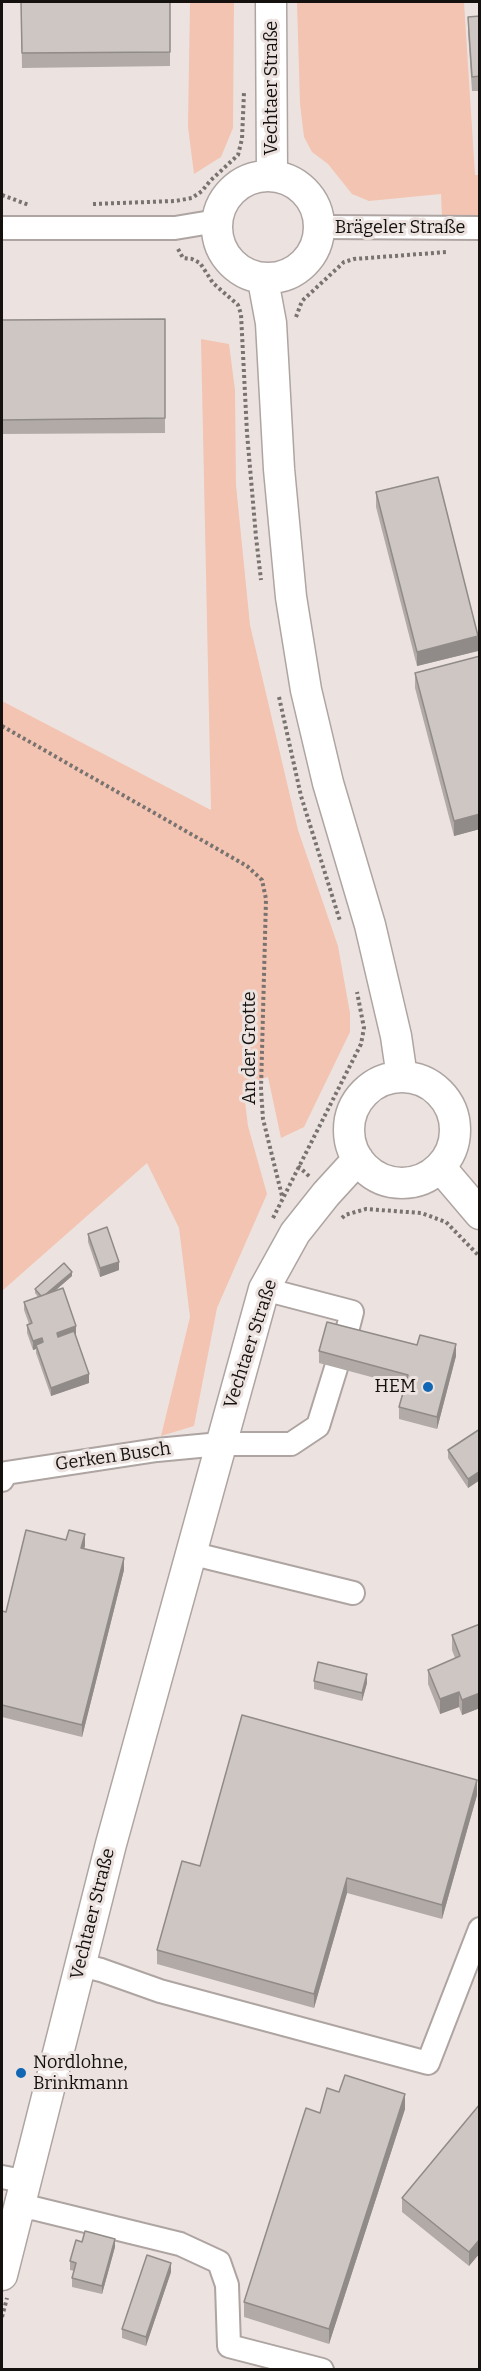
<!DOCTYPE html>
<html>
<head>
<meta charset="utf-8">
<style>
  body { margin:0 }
  #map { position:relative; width:481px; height:2371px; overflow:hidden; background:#ece3e0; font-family:Bitter,serif }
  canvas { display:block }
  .frame { position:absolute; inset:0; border:3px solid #14110f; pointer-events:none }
</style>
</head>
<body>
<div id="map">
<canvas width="481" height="2371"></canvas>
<div class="frame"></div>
</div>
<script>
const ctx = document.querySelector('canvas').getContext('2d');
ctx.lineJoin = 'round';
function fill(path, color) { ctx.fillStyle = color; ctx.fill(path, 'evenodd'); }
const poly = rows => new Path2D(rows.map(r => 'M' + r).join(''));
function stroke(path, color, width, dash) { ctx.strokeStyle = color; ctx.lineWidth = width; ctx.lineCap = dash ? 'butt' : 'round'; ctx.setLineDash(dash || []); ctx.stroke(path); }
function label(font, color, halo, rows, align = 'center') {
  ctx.font = font + ' Bitter,serif'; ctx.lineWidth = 6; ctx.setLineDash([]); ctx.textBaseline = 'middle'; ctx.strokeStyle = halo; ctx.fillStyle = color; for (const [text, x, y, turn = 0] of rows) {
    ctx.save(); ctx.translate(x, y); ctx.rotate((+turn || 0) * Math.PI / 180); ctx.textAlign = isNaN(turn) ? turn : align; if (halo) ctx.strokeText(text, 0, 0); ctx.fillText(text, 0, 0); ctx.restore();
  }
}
const green = poly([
  [190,2,234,2,233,128,221,157,194,174,188,127],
  [297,2,464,2,475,175,479,175,479,217,442,217,441,194,369,201,352,194,328,164,312,152,304,137,300,104],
  [201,339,229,344,235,390,236,485,250,625,298,830,338,946,350,1013,350,1032,304,1127,281,1138,268,1077,243,1085,248,1126,267,1194,217,1308,194,1426,161,1436,190,1317,179,1228,147,1163,2,1291,2,701,211,810]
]);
const path = poly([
  [2,195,29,205],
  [93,204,175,201,192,198,202,191,210,181,238,155,242,139,244,92],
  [178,249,183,258,192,259,200,263,213,283,238,305,241,314,247,433,256,537,261,580],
  [296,317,302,301,344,262,354,259,447,252],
  [279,697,301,796,340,921],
  [2,726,247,866,262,880,266,899,261,1089,263,1119,282,1196],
  [298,1166,310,1177],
  [273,1218,361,1044,364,1028,357,992],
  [342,1218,345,1215,366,1209,421,1213,446,1222,480,1257],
  [2,2317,7,2298]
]);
const minor = poly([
  [321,227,480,228],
  [2,228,175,228,217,221],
  [264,1289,352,1312,345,1339],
  [2,1480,6,1473,157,1450,220,1444,291,1444,318,1426,336,1368],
  [190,1553,353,1593],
  [80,1965,101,1970,160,1991,428,2063,480,1929],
  [2,2177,27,2182],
  [19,2210,33,2208,180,2244,219,2262,227,2285,229,2346,322,2370]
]);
const major = poly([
  [271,2,272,174],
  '217 227a51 51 0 1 1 102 0a51 51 0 1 1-102 0Z',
  [263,280,271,323,279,469,291,597,306,690,328,783,370,925,396,1036,402,1077],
  '349 1130a53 53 0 1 1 106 0a53 53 0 1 1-106 0Z',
  [440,1167,480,1214],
  [2,2275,111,1844,264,1289,295,1233,326,1194,358,1159]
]);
const wall = poly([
  [2,2,170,2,170,66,22,68,21,2,21,3,2,3],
  [480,16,480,91,472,91,468,32,468,17],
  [165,319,165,433,2,434,2,320],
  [376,492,478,651,417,666,376,507],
  [480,656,480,829,454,836,415,688,415,673],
  [88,1234,119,1270,100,1277,88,1242],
  [72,1276,55,1291,76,1335,75,1335,89,1383,51,1396,36,1353,36,1349,33,1350,27,1333,27,1325,29,1324,24,1310,24,1302,38,1297,35,1293,35,1289],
  [319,1351,456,1356,437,1429,399,1419,399,1407,405,1386,319,1363],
  [480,1429,480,1480,468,1488,448,1458,448,1450],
  [85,1546,84,1548,124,1570,82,1737,2,1717,2,1611,6,1612],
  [480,1624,480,1708,462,1715,459,1707,440,1714,428,1684,428,1670,455,1658,452,1650,452,1635],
  [314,1681,367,1683,362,1701,314,1689],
  [477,1795,442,1919,347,1893,314,2008,157,1964,157,1950,200,1866],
  [339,2092,405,2109,329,2344,244,2317,244,2302,320,2113],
  [480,2104,480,2253,469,2266,402,2212,402,2198],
  [115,2247,102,2294,72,2287,72,2278,74,2271,70,2270,70,2261],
  [171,2272,146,2346,122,2338,122,2329]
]);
const shadedWall = poly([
  [478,636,478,651,417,666,417,652],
  [480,814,480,829,454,836,454,821],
  [119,1262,119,1270,100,1277,100,1268],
  [72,1272,72,1276,42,1302,42,1297],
  [76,1326,76,1335,57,1341,57,1333],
  [42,1338,42,1347,36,1345,36,1349,33,1350,33,1341],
  [456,1344,456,1356,437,1429,437,1417],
  [89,1374,89,1383,51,1396,51,1388],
  [480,1471,480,1480,468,1488,468,1479],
  [85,1534,85,1546,81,1560,81,1548],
  [124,1558,124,1570,82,1737,82,1725],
  [367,1674,367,1683,362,1701,362,1693],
  [459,1692,459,1707,440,1714,440,1699],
  [480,1693,480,1708,462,1715,462,1700],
  [477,1780,477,1795,442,1919,442,1905],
  [347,1878,347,1893,314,2008,314,1994],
  [405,2094,405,2109,329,2344,329,2329],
  [115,2239,115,2247,102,2294,102,2286],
  [480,2239,480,2253,469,2266,469,2252],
  [171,2263,171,2272,146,2346,146,2337]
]);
const building = poly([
  [21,2,170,2,170,52,22,53,21,2],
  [480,16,480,76,472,77,468,17,480,16],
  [165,319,165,418,2,420,2,320,165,319],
  [438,477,478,636,417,652,376,492,438,477],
  [480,656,480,814,454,821,415,673,480,656],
  [107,1227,119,1262,100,1268,88,1234,107,1227],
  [64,1263,72,1272,46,1294,41,1296,35,1289,64,1263],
  [63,1288,76,1326,57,1333,58,1337,74,1331,89,1374,51,1388,36,1345,43,1342,42,1338,33,1341,27,1325,32,1323,24,1302,63,1288],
  [327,1322,417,1345,420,1335,456,1344,437,1417,399,1407,408,1375,319,1351,327,1322],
  [480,1429,480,1471,468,1479,448,1450,480,1429],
  [26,1530,66,1540,69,1530,85,1534,81,1548,124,1558,82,1725,2,1705,2,1611,6,1612,26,1530],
  [480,1624,480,1693,462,1700,459,1692,440,1699,428,1670,460,1656,452,1635,480,1624],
  [318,1662,367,1674,362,1693,314,1681,318,1662],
  [242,1715,477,1780,442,1905,347,1878,314,1994,157,1950,182,1861,200,1866,242,1715],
  [345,2075,405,2094,329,2329,244,2302,306,2108,320,2113,327,2088,339,2092,345,2075],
  [480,2104,480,2239,469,2252,402,2198,480,2104],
  [85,2231,115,2239,102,2286,72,2278,76,2263,70,2261,76,2240,82,2242,85,2231],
  [147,2255,171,2263,146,2337,122,2329,147,2255]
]);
const markers = [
  [428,1387,6,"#1267b5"],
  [21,2073,6,"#1267b5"]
];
const streetNames = [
  ["Vechtaer Straße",272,88,-90],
  ["Brägeler Straße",400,228],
  ["An der Grotte",250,1048,-90],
  ["Vechtaer Straße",251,1344,-72],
  ["Gerken Busch",113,1457,-8],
  ["Vechtaer Straße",93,1914,-76]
];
const poiNames = [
  ["HEM",416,1387],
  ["Nordlohne,",33,2063,"left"],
  ["Brinkmann",33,2084,"left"]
];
fill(green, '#f3c4b2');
stroke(minor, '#aea5a2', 26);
stroke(major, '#aea5a2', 33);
stroke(path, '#797370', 4, [3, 3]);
stroke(minor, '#fff', 22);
stroke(major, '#fff', 30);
fill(wall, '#b1aaa7');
fill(shadedWall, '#908b88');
fill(building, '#cec6c2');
stroke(building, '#908b88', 1.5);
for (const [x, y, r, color] of markers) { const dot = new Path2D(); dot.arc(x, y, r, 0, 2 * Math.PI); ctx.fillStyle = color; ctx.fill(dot); stroke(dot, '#ece3e0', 2); }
label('18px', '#14110f', '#ece3e0', streetNames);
label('18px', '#14110f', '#ece3e0', poiNames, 'right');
</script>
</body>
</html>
